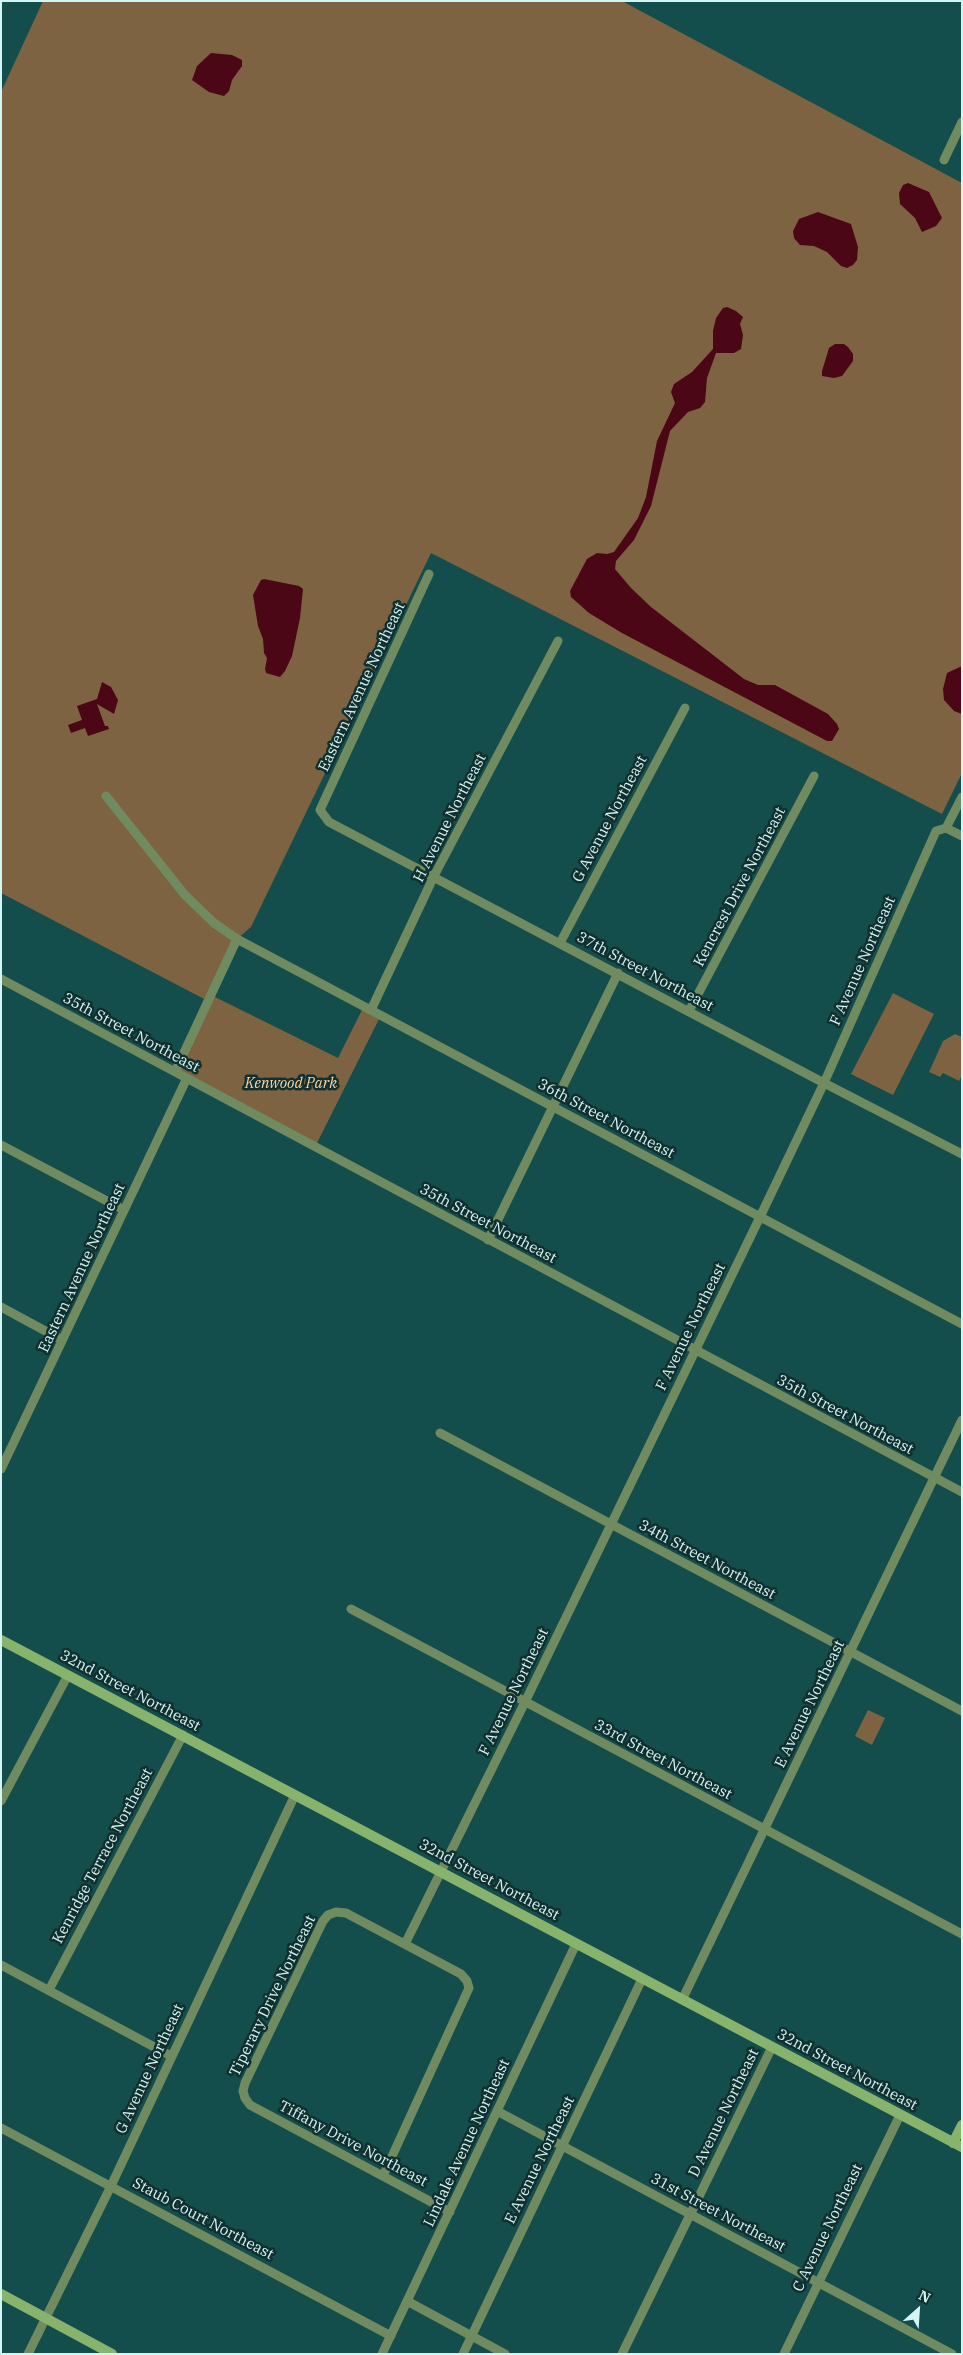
<!DOCTYPE html>
<html>
<head>
<meta charset="utf-8">
<style>
  body { margin:0 }
  #map { position:relative; width:963px; height:2355px; overflow:hidden; background:#134d4c; font-family:"IBM Plex Serif",serif }
  canvas { display:block }
  .frame { position:absolute; inset:0; border:2px solid #d3f5f4; pointer-events:none }
  .north { position:absolute; left:893px; top:2285px; width:50px; height:50px; -webkit-text-stroke:4px #112f2f; paint-order:stroke; rotate:26deg; font-size:14px; font-weight:700; line-height:20px; text-align:center; color:#d3f5f4 }
  .north::after { content:''; display:block; margin:auto; width:18px; height:22px; background:#d3f5f4; clip-path:polygon(50% 0,100% 100%,50% 72%,0 100%) }
</style>
</head>
<body>
<div id="map">
<canvas width="963" height="2355"></canvas>
<div class="frame"></div>
<div class="north">N</div>
</div>
<script>
const ctx = document.querySelector('canvas').getContext('2d');
ctx.lineJoin = 'round';
function fill(path, color) { ctx.fillStyle = color; ctx.fill(path, 'evenodd'); }
const poly = rows => new Path2D(rows.map(r => 'M' + r).join(''));
function stroke(path, color, width, dash) { ctx.strokeStyle = color; ctx.lineWidth = width; ctx.lineCap = dash ? 'butt' : 'round'; ctx.setLineDash(dash || []); ctx.stroke(path); }
function label(font, color, halo, rows, align = 'center') {
  ctx.font = font + ' "IBM Plex Serif",serif'; ctx.lineWidth = 5; ctx.setLineDash([]); ctx.textBaseline = 'middle'; ctx.strokeStyle = halo; ctx.fillStyle = color; for (const [text, x, y, turn = 0] of rows) {
    ctx.save(); ctx.translate(x, y); ctx.rotate((+turn || 0) * Math.PI / 180); ctx.textAlign = isNaN(turn) ? turn : align; if (halo) ctx.strokeText(text, 0, 0); ctx.fillText(text, 0, 0); ctx.restore();
  }
}
const green = poly([
  [43,1,622,1,962,183,962,773,942,814,431,553,251,927,237,939,211,995,338,1058,364,1006,381,1015,315,1147,175,1072,208,1001,1,893,1,92],
  [893,993,934,1014,893,1095,851,1074],
  [955,1034,962,1037,962,1075,959,1081,943,1073,940,1077,929,1072,943,1041],
  [868,1710,885,1718,872,1745,855,1736]
]);
const water = poly([
  [211,53,232,55,242,60,242,66,232,80,229,91,224,96,209,92,192,80,197,66],
  [908,183,929,192,942,218,936,226,922,232,915,218,900,204,899,193,903,185],
  [818,212,851,224,858,247,857,260,853,265,847,268,841,266,827,252,814,246,800,245,794,238,793,231,799,219],
  [727,307,736,311,743,317,740,324,743,335,741,349,734,353,716,353,707,378,705,402,700,408,688,412,670,431,651,506,634,540,616,561,615,569,631,588,651,607,744,679,758,685,775,685,828,714,837,724,839,729,832,741,827,741,622,633,589,613,571,597,570,591,587,559,597,553,607,554,614,552,638,518,646,497,657,441,675,403,671,392,674,384,692,372,713,349,713,331,716,318,723,308],
  [835,344,844,344,848,347,853,354,853,361,842,376,834,378,822,376,822,371,829,348],
  [264,579,299,586,303,589,300,618,292,656,285,671,280,677,266,673,265,669,267,658,264,653,263,639,258,626,253,595,261,580],
  [962,666,962,714,954,711,944,700,943,689,947,673],
  [102,682,111,687,118,700,114,714,97,704,105,726,108,726,109,729,88,736,85,728,71,733,68,725,82,720,77,706,97,699]
]);
const street = poly([
  [944,160,962,122],
  [429,574,320,810,329,822,824,1083,962,1154],
  [106,796,185,895,214,923,237,939,962,1324],
  [946,828,962,836],
  [560,943,685,708],
  [1,979,962,1492],
  [371,1010,434,876,558,641],
  [689,1011,814,776],
  [175,1072,237,939],
  [1,1145,124,1210],
  [488,1240,618,973],
  [1,1307,62,1340],
  [440,1433,962,1711],
  [1,1469,187,1078],
  [351,1609,962,1934],
  [1,1801,68,1675],
  [405,1944,525,1702,760,1217,824,1083,936,831,946,828,962,797],
  [1,1965,171,2056],
  [49,1990,183,1735],
  [682,2000,962,1420],
  [497,2111,952,2354],
  [1,2128,391,2336],
  [383,2176,469,1988,467,1981,461,1974,346,1913,336,1912,328,1915,323,1921,245,2083,243,2091,245,2098,250,2105,450,2212],
  [407,2301,505,2354],
  [28,2354,111,2186,295,1795],
  [382,2354,576,1944],
  [463,2354,642,1979],
  [622,2354,772,2047],
  [784,2354,900,2115]
]);
const secondary = poly([
  [1,1640,962,2147],
  [953,2143,962,2125],
  [1,2294,112,2354]
]);
const streetNames = [
  ["Eastern Avenue Northeast",362,687,-65],
  ["H Avenue Northeast",450,818,-63],
  ["G Avenue Northeast",610,819,-62],
  ["Kencrest Drive Northeast",740,887,-62],
  ["F Avenue Northeast",863,961,-66],
  ["37th Street Northeast",645,972,28],
  ["35th Street Northeast",131,1033,28],
  ["36th Street Northeast",606,1119,28],
  ["35th Street Northeast",488,1224,28],
  ["Eastern Avenue Northeast",82,1268,-65],
  ["F Avenue Northeast",691,1327,-64],
  ["35th Street Northeast",845,1415,28],
  ["34th Street Northeast",707,1560,28],
  ["32nd Street Northeast",130,1691,28],
  ["F Avenue Northeast",514,1692,-64],
  ["E Avenue Northeast",810,1704,-64],
  ["33rd Street Northeast",663,1760,28],
  ["Kenridge Terrace Northeast",103,1856,-62],
  ["32nd Street Northeast",489,1880,28],
  ["Tiperary Drive Northeast",273,1996,-64],
  ["G Avenue Northeast",150,2069,-65],
  ["32nd Street Northeast",847,2070,28],
  ["D Avenue Northeast",724,2113,-64],
  ["Lindale Avenue Northeast",467,2143,-65],
  ["Tiffany Drive Northeast",353,2144,28],
  ["E Avenue Northeast",540,2160,-64],
  ["31st Street Northeast",718,2213,28],
  ["Staub Court Northeast",203,2219,28],
  ["C Avenue Northeast",828,2228,-64]
];
const parkNames = [
  ["Kenwood Park",291,1084]
];
fill(green, '#7d6341');
fill(water, '#4c0717');
stroke(street, '#708b60', 9);
stroke(secondary, '#87b36d', 10);
label('15px', '#d3f5f4', '#112f2f', streetNames);
label('italic 15px', '#f9d4a2', '#112f2f', parkNames);
</script>
</body>
</html>
